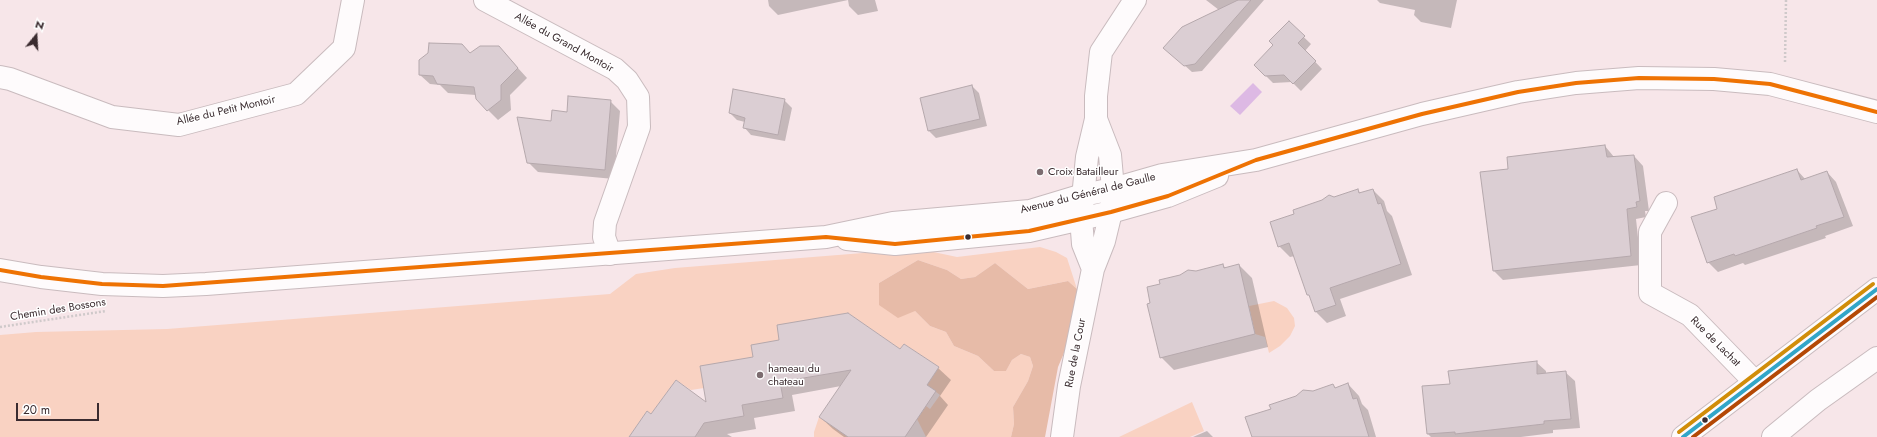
<!DOCTYPE html>
<html>
<head>
<meta charset="utf-8">
<style>
  body { margin:0 }
  #map { position:relative; width:1877px; height:437px; overflow:hidden; background:#f7e6e9; font-family:Jost,sans-serif }
  canvas { display:block }
  .north { position:absolute; left:16px; top:16px; width:40px; height:40px; -webkit-text-stroke:3px #fff; paint-order:stroke; rotate:18deg; font-size:11px; font-weight:700; line-height:16px; text-align:center; color:#3a2b2f }
  .north::after { content:''; display:block; margin:auto; width:14px; height:18px; background:#3a2b2f; clip-path:polygon(50% 0,100% 100%,50% 72%,0 100%) }
  .scale { position:absolute; left:16px; top:403px; width:83px; height:18px; box-sizing:border-box; border:2px solid #3a2b2f; border-top:0; padding-left:5px; font-size:12px; line-height:14px; white-space:nowrap; color:#3a2b2f; -webkit-text-stroke:3px #fff; paint-order:stroke }
</style>
</head>
<body>
<div id="map">
<canvas width="1877" height="437"></canvas>
<div class="north">N</div>
<div class="scale">20 m</div>
</div>
<script>
const ctx = document.querySelector('canvas').getContext('2d');
ctx.lineJoin = 'round';
function fill(path, color) { ctx.fillStyle = color; ctx.fill(path, 'evenodd'); }
const poly = rows => new Path2D(rows.map(r => 'M' + r).join(''));
function stroke(path, color, width, dash) { ctx.strokeStyle = color; ctx.lineWidth = width; ctx.lineCap = dash ? 'butt' : 'round'; ctx.setLineDash(dash || []); ctx.stroke(path); }
function label(font, color, halo, rows, align = 'center') {
  ctx.font = font + ' Jost,sans-serif'; ctx.lineWidth = 3; ctx.setLineDash([]); ctx.textBaseline = 'middle'; ctx.strokeStyle = halo; ctx.fillStyle = color; for (const [text, x, y, turn = 0] of rows) {
    ctx.save(); ctx.translate(x, y); ctx.rotate((+turn || 0) * Math.PI / 180); ctx.textAlign = isNaN(turn) ? turn : align; if (halo) ctx.strokeText(text, 0, 0); ctx.fillText(text, 0, 0); ctx.restore();
  }
}
const green = poly([
  [1040,247,1056,252,1067,258,1077,289,1068,281,1028,289,995,263,975,277,961,279,947,270,918,260,879,283,915,311,930,326,946,332,954,346,978,356,994,371,1006,371,1012,360,1021,354,1030,357,1033,366,1028,381,1013,407,1014,424,1011,437,926,437,917,419,926,406,930,409,940,395,927,385,939,367,904,344,900,349,848,313,819,318,779,340,704,388,691,390,676,380,651,414,647,411,629,437,0,437,0,335,36,332,167,329,610,294,636,274,675,268,863,253,924,250,957,257],
  [1274,301,1287,308,1294,318,1295,326,1290,336,1280,346,1269,353,1265,337,1255,334,1249,306],
  [1192,402,1204,431,1190,437,1119,437],
  [819,417,848,437,814,437,814,432]
]);
const forest = poly([
  [918,260,947,270,961,279,975,277,995,263,1028,289,1068,281,1077,289,1079,308,1075,327,1058,367,1045,437,1011,437,1014,424,1013,407,1028,381,1033,366,1030,357,1021,354,1012,360,1006,371,994,371,978,356,954,346,946,332,930,326,915,311,898,318,879,305,879,283]
]);
const water = poly([
  [1253,83,1262,92,1240,115,1230,106]
]);
const shadow = poly([
  [768,0,875,0,878,11,858,15,849,6,848,0,778,15,769,6],
  [1206,0,1264,0,1202,71,1192,72,1172,54,1219,10],
  [1377,0,1457,0,1451,28,1421,22,1414,15,1415,10,1380,3],
  [1289,23,1311,44,1305,51,1322,69,1301,91,1292,82,1273,83,1255,65,1275,45],
  [499,47,527,78,510,95,511,110,498,120,477,99,476,95,448,93,440,85,430,84,420,75,471,54],
  [972,86,979,93,987,126,936,138,929,131,921,98],
  [784,100,792,108,785,141,751,135,744,127,745,122,737,120,730,113],
  [610,101,620,111,614,179,538,172,528,162,552,122,568,113],
  [1605,146,1614,157,1634,156,1643,166,1649,211,1645,211,1646,217,1636,219,1641,265,1503,280,1493,270,1509,170],
  [1797,170,1806,180,1827,172,1836,182,1853,226,1825,236,1826,238,1745,265,1743,263,1718,272,1708,262,1719,209],
  [1358,190,1361,194,1373,190,1384,201,1387,211,1392,216,1412,275,1340,299,1346,316,1327,323,1316,312,1295,256,1290,257,1279,246,1295,214,1334,198],
  [1222,265,1226,268,1239,265,1252,278,1268,347,1174,370,1161,357,1152,304,1161,285],
  [900,350,938,368,951,380,940,396,948,405,926,437,844,437,833,429,820,417,841,386,792,395,795,411,754,418,756,429,727,434,732,437,630,437,651,415,708,404,701,367],
  [1536,362,1546,371,1546,374,1565,372,1575,381,1580,428,1553,430,1553,433,1521,437,1431,437,1428,434,1451,385],
  [1348,384,1359,396,1362,404,1368,410,1376,437,1253,437,1272,410,1333,385,1336,389],
  [1207,431,1213,437,1193,437]
]);
const building = poly([
  [1238,0,1251,0,1195,64,1184,66,1163,48,1182,27,1238,0],
  [1289,21,1305,36,1298,43,1316,61,1293,84,1284,75,1265,76,1254,65,1273,45,1269,41,1289,21],
  [429,43,462,44,470,53,480,46,499,46,518,68,501,85,501,100,487,111,476,99,474,87,437,84,433,76,419,75,419,60,428,53,429,43],
  [972,85,980,119,928,131,920,98,972,85],
  [733,89,785,99,778,135,743,128,745,118,729,113,733,89],
  [568,96,611,100,605,170,527,163,517,117,551,121,552,110,567,112,568,96],
  [1605,145,1607,157,1634,155,1640,201,1636,202,1637,207,1627,209,1631,256,1493,271,1480,172,1508,169,1507,157,1605,145],
  [1797,169,1801,180,1827,171,1844,217,1816,226,1817,228,1735,256,1734,254,1707,263,1691,217,1717,209,1714,197,1797,169],
  [1358,189,1359,193,1373,189,1378,204,1381,203,1401,264,1330,288,1336,305,1315,312,1309,295,1307,295,1289,243,1278,247,1270,222,1294,214,1293,210,1322,200,1329,195,1334,197,1358,189],
  [1223,264,1224,268,1239,264,1255,334,1160,358,1147,304,1150,303,1147,287,1160,284,1159,280,1180,275,1188,270,1196,271,1223,264],
  [848,313,900,349,904,344,939,367,927,385,936,391,905,437,848,437,819,417,851,370,780,382,783,398,742,405,744,416,704,423,695,437,629,437,647,411,651,414,676,380,706,402,700,366,753,357,751,345,779,340,777,325,848,313],
  [1537,361,1537,374,1566,371,1571,419,1544,421,1544,424,1455,434,1455,432,1427,434,1422,386,1450,384,1448,371,1537,361],
  [1348,383,1353,399,1357,398,1369,437,1252,437,1245,417,1271,409,1269,405,1296,396,1303,390,1313,391,1333,384,1335,388,1348,383]
]);
const path = poly([
  [1785,62,1786,0],
  [0,327,106,311]
]);
const minor = poly([
  [485,0,615,69,627,80,638,97,639,127,605,223,604,237,610,254],
  [0,77,10,79,112,117,179,125,296,94,344,48,353,0],
  [1666,203,1650,232,1650,293,1690,315,1755,382],
  [1093,269,1083,244,1081,218,1087,157,1096,119,1096,96,1101,52,1135,0],
  [1062,437,1069,386,1093,269,1104,241,1111,212,1113,189,1110,155,1096,119],
  [1773,437,1818,400,1877,358]
]);
const tertiary = poly([
  [847,239,895,244,1029,231,1111,212,1168,196,1217,176],
  [0,270,41,277,102,284,163,286,206,284,826,237,893,223,1030,211,1083,195,1113,189,1162,175,1256,160,1422,114,1518,92,1576,83,1639,78,1714,79,1770,84,1877,112]
]);
const secondary = poly([
  [1683,437,1877,289]
]);
const bus1 = poly([
  [0,270,41,277,102,284,163,286,826,237,895,244,1029,231,1111,212,1168,196,1256,160,1422,114,1518,92,1576,83,1639,78,1714,79,1770,84,1877,112]
]);
const bus2 = poly([
  [1683,437,1877,289]
]);
const bus3 = poly([
  [1693,437,1877,297]
]);
const bus4 = poly([
  [1679,432,1873,284]
]);
const markers = [
  [1040,172,4,"#7c6c70"],
  [968,237,3.5,"#3a2b2f"],
  [760,375,4,"#7c6c70"],
  [1705,420,3.5,"#3a2b2f"]
];
const streetNames = [
  ["Allée du Grand Montoir",564,43,29],
  ["Allée du Petit Montoir",226,111,-13],
  ["Avenue du Général de Gaulle",1088,194,-14],
  ["Chemin des Bossons",58,310,-9],
  ["Rue de Lachat",1715,342,45],
  ["Rue de la Cour",1076,353,-79]
];
const poiNames = [
  ["Croix Batailleur",1048,172],
  ["hameau du",768,369],
  ["chateau",768,382]
];
fill(green, '#f9d2c2');
fill(forest, '#e7bba8');
fill(water, '#ddb9e4');
fill(shadow, '#0003');
fill(building, '#dbced3');
stroke(building, '#b5a8ac', 1);
stroke(minor, '#c9bbbe', 24);
stroke(tertiary, '#c9bbbe', 24);
stroke(secondary, '#c9bbbe', 24);
stroke(path, '#cfc9ca', 2.5, [2, 2]);
stroke(minor, '#fefbfc', 22);
stroke(tertiary, '#fefbfc', 22);
stroke(secondary, '#fefbfc', 22);
stroke(bus1, '#ee7203', 4);
stroke(bus2, '#32a5c8', 4);
stroke(bus3, '#b44805', 4);
stroke(bus4, '#d18d09', 4);
for (const [x, y, r, color] of markers) { const dot = new Path2D(); dot.arc(x, y, r, 0, 2 * Math.PI); ctx.fillStyle = color; ctx.fill(dot); stroke(dot, '#fff', 1.5); }
label('11px', '#3a2b2f', '#fff', streetNames);
label('11px', '#3a2b2f', '#fff', poiNames, 'left');
</script>
</body>
</html>
